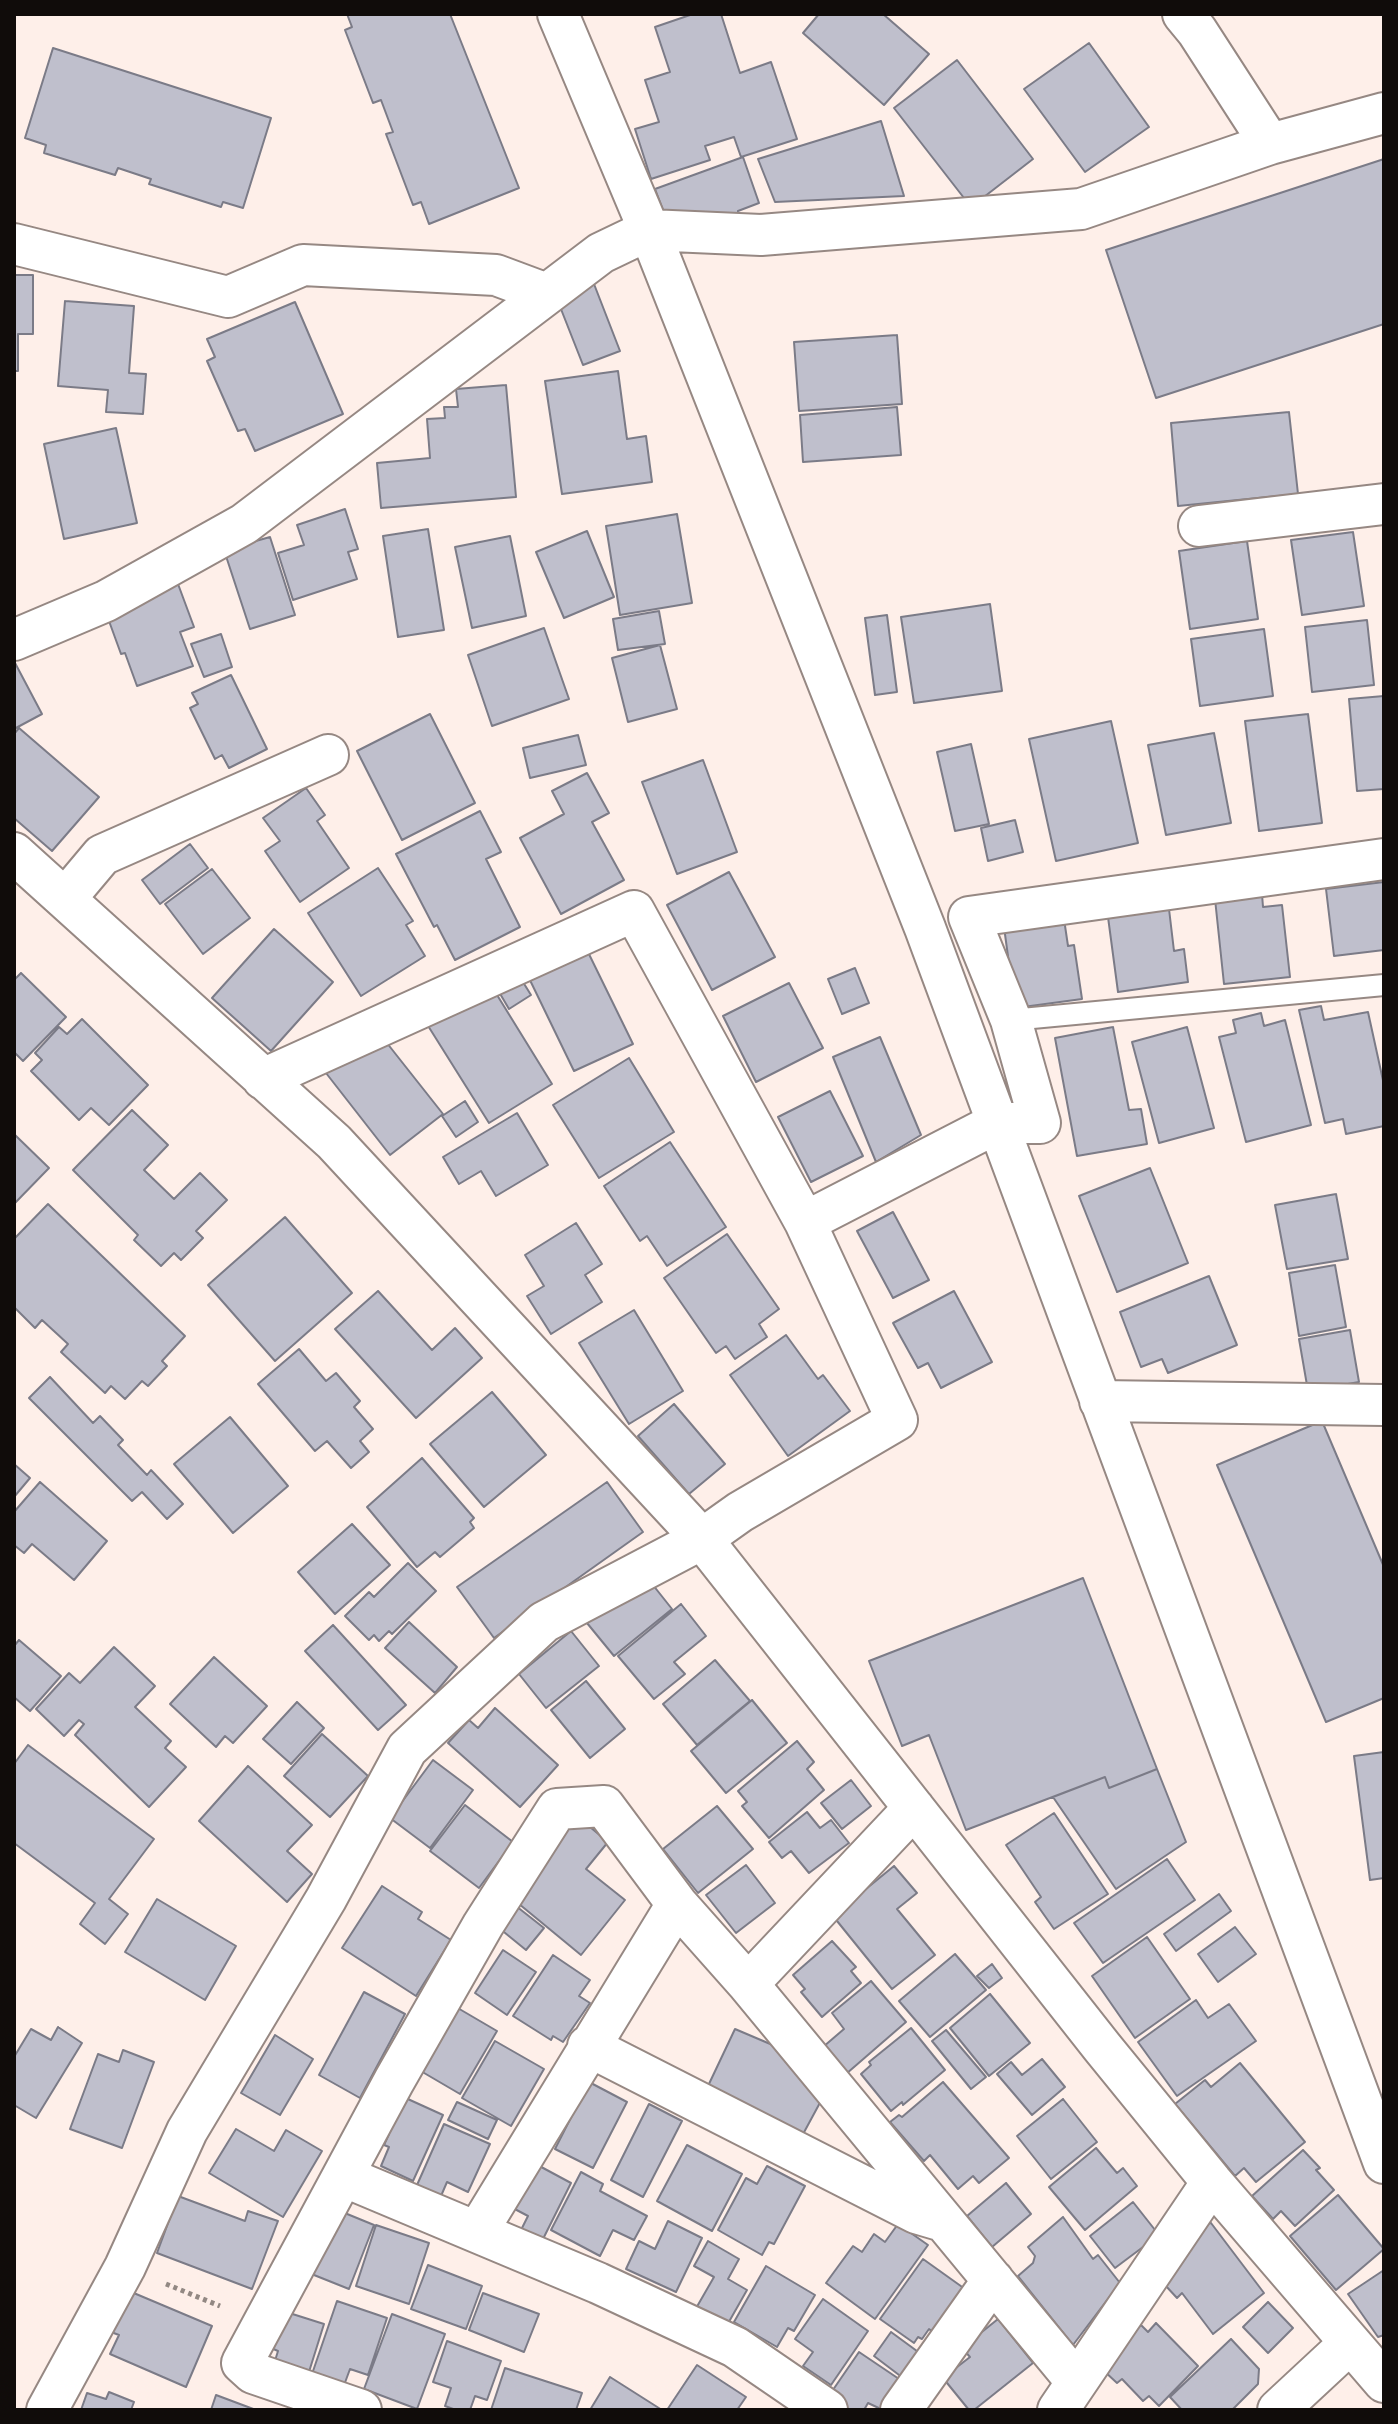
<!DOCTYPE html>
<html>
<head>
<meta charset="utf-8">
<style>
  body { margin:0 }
  #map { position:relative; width:1398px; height:2424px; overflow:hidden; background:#feefe9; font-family:"Zilla Slab",serif }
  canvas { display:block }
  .frame { position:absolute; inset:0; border:16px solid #100c0a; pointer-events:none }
</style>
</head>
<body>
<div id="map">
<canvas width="1398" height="2424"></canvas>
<div class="frame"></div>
</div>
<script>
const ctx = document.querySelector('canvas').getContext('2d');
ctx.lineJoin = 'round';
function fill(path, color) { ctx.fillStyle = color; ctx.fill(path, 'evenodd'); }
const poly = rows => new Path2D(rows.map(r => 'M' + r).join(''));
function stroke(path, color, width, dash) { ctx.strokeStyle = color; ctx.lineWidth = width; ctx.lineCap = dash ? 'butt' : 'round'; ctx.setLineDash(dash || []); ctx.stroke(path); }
const building = poly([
  [347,14,450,14,519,188,429,224,421,202,413,205,386,134,393,132,381,100,373,103,345,30,352,27,347,14],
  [693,14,721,14,740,73,771,62,797,139,741,157,734,137,705,146,710,160,651,179,635,129,659,122,645,80,670,72,655,27,693,14],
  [819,14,883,14,929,54,884,105,803,33,819,14],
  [1089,43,1149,127,1085,172,1024,89,1089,43],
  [53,48,271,118,243,208,223,202,221,207,149,184,151,179,118,168,115,175,44,153,46,145,25,138,53,48],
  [957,60,1033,159,971,207,894,108,957,60],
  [881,121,904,196,775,202,758,159,881,121],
  [743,157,759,203,738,211,738,224,666,218,655,189,743,157],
  [1384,159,1384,324,1156,398,1106,250,1384,159],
  [14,275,33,275,33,334,18,334,18,371,14,371,14,275],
  [594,284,620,351,583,365,557,299,594,284],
  [65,301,134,306,129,373,146,374,143,414,106,412,108,390,58,386,65,301],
  [295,302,343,414,255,451,245,429,238,431,207,361,215,357,207,339,295,302],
  [897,335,902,404,799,411,794,342,897,335],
  [618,371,627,439,646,436,652,482,562,494,545,381,618,371],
  [506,385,516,497,381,508,377,463,430,458,427,419,445,418,444,407,458,407,456,389,506,385],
  [897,407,901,455,803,462,800,415,897,407],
  [1289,412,1298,494,1178,506,1171,423,1289,412],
  [116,428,137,523,64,539,44,444,116,428],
  [345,509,358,549,348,552,357,579,293,600,278,553,304,545,297,525,345,509],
  [677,514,692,603,620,615,606,526,677,514],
  [428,529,444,630,398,637,383,536,428,529],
  [587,531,614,597,564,618,536,552,587,531],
  [1353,532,1364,606,1302,615,1291,540,1353,532],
  [510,536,526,616,472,628,455,547,510,536],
  [270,537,295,615,250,629,224,550,270,537],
  [1247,541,1258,619,1190,629,1179,551,1247,541],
  [178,584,194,627,180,632,193,666,137,686,125,653,121,654,105,610,178,584],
  [990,604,1002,691,914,703,901,617,990,604],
  [659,611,665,644,618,650,613,619,659,611],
  [887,615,897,692,875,695,865,618,887,615],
  [1367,620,1374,685,1312,692,1305,627,1367,620],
  [544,628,569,699,492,726,468,655,544,628],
  [1264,629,1273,696,1200,706,1191,639,1264,629],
  [221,634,232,667,204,677,191,644,221,634],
  [660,645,677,709,628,722,612,658,660,645],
  [14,661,42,714,14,729,14,661],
  [231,675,267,749,229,768,222,755,215,759,190,708,198,704,192,693,231,675],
  [1384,696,1384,789,1357,791,1349,699,1384,696],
  [430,714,475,803,402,840,357,751,430,714],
  [1308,714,1322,823,1259,831,1245,721,1308,714],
  [1111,721,1138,843,1056,861,1029,739,1111,721],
  [19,728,99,797,52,851,14,818,14,734,19,728],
  [1214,733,1231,823,1166,835,1148,745,1214,733],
  [578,735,586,765,530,778,523,748,578,735],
  [971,744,989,824,955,831,937,752,971,744],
  [703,760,737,852,677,874,642,782,703,760],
  [587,773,609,813,592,822,624,880,561,914,520,838,564,814,552,791,587,773],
  [306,788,325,815,317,821,349,868,300,902,265,851,280,841,263,818,306,788],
  [480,811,501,852,486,859,520,927,455,960,437,925,434,927,396,854,480,811],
  [1015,820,1023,852,988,861,981,828,1015,820],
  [190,844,208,868,160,904,142,880,190,844],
  [378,868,413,921,406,925,425,956,361,996,308,913,378,868],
  [212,869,250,918,203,954,165,904,212,869],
  [729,872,775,957,712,990,667,905,729,872],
  [1384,882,1384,950,1334,956,1326,889,1384,882],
  [1262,894,1263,907,1282,905,1290,977,1224,984,1215,899,1262,894],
  [1169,909,1174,951,1184,949,1188,982,1118,992,1108,917,1169,909],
  [1064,919,1068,946,1074,945,1082,999,1023,1007,1013,993,1004,927,1064,919],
  [274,929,333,982,271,1051,212,998,274,929],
  [585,946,633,1044,574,1071,527,974,585,946],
  [513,966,531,995,509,1009,492,980,513,966],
  [855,968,869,1003,842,1014,828,979,855,968],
  [21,973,66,1017,23,1061,14,1052,14,980,21,973],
  [489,982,552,1084,489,1123,425,1021,489,982],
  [789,983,823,1048,756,1082,723,1016,789,983],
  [1321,1006,1324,1020,1368,1012,1384,1085,1384,1126,1346,1134,1343,1119,1325,1123,1299,1010,1321,1006],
  [1261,1013,1264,1026,1285,1020,1311,1125,1246,1142,1219,1037,1236,1033,1233,1020,1261,1013],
  [82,1019,148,1085,109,1125,91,1108,79,1120,31,1071,42,1060,35,1053,59,1027,67,1034,82,1019],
  [1113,1027,1129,1110,1141,1109,1147,1144,1077,1156,1055,1038,1113,1027],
  [1187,1027,1214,1128,1159,1143,1132,1042,1187,1027],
  [379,1033,443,1114,390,1155,326,1073,379,1033],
  [880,1037,921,1135,876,1162,833,1057,880,1037],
  [629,1058,674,1132,599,1178,553,1105,629,1058],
  [830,1091,863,1156,811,1182,778,1117,830,1091],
  [465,1101,478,1122,456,1137,442,1116,465,1101],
  [132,1110,168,1145,144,1170,174,1199,200,1173,227,1200,196,1231,203,1238,181,1260,174,1253,161,1266,134,1240,138,1235,73,1170,132,1110],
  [517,1113,548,1165,496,1196,481,1171,459,1184,443,1157,517,1113],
  [14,1134,49,1168,14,1204,14,1134],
  [670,1142,726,1227,667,1266,647,1236,640,1241,604,1186,670,1142],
  [1150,1168,1188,1263,1117,1292,1079,1196,1150,1168],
  [1336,1194,1348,1259,1287,1269,1275,1205,1336,1194],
  [48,1204,185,1336,162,1361,167,1366,148,1386,142,1381,125,1399,111,1386,105,1393,61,1352,68,1344,42,1320,35,1328,14,1307,14,1239,48,1204],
  [893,1212,929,1280,893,1298,857,1231,893,1212],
  [285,1217,352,1293,275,1361,208,1285,285,1217],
  [576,1223,602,1264,585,1275,602,1302,551,1334,527,1296,544,1286,525,1255,576,1223],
  [727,1234,779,1309,759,1324,767,1337,735,1359,726,1346,716,1353,664,1278,727,1234],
  [1335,1265,1346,1327,1299,1336,1289,1273,1335,1265],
  [1209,1276,1237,1345,1168,1373,1162,1359,1141,1367,1120,1312,1209,1276],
  [378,1291,432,1350,455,1328,482,1358,416,1418,335,1329,378,1291],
  [954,1291,992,1362,941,1388,928,1363,918,1368,893,1323,954,1291],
  [634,1310,683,1391,629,1424,579,1343,634,1310],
  [1350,1330,1359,1382,1308,1391,1299,1339,1350,1330],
  [786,1335,818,1379,823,1375,850,1411,788,1456,730,1375,786,1335],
  [299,1349,326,1381,336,1373,360,1401,354,1407,373,1429,360,1441,369,1452,351,1468,327,1441,315,1451,258,1384,299,1349],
  [50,1377,93,1423,100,1416,123,1440,118,1445,147,1475,151,1470,183,1504,167,1519,142,1492,132,1501,29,1398,50,1377],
  [492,1392,546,1455,484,1507,430,1444,492,1392],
  [674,1404,725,1464,689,1494,638,1436,674,1404],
  [230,1417,288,1486,233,1533,174,1464,230,1417],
  [1322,1421,1384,1567,1384,1698,1326,1722,1217,1465,1322,1421],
  [422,1458,474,1518,470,1522,474,1528,440,1557,435,1552,417,1567,367,1507,422,1458],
  [14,1464,30,1478,14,1497,14,1464],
  [40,1482,107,1541,74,1580,32,1544,24,1553,14,1545,14,1512,40,1482],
  [607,1482,643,1532,494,1638,457,1587,607,1482],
  [352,1524,390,1565,335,1614,298,1572,352,1524],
  [408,1563,436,1591,392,1634,389,1631,379,1641,374,1635,369,1640,345,1616,369,1592,374,1597,408,1563],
  [645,1575,672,1609,614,1656,587,1623,645,1575],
  [1083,1578,1157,1769,1109,1788,1105,1777,966,1830,929,1735,902,1746,869,1661,1083,1578],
  [681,1604,706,1636,674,1662,685,1674,654,1699,618,1656,681,1604],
  [409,1622,457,1667,435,1693,385,1648,409,1622],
  [333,1625,406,1705,378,1730,305,1651,333,1625],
  [571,1631,599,1666,546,1708,519,1674,571,1631],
  [19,1640,61,1676,30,1711,14,1697,14,1646,19,1640],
  [114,1647,155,1686,135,1707,171,1741,165,1748,186,1767,149,1807,75,1735,84,1724,79,1720,64,1736,36,1709,69,1673,80,1683,114,1647],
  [214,1657,267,1706,233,1743,225,1736,216,1747,170,1704,214,1657],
  [715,1660,750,1701,697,1745,663,1704,715,1660],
  [586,1681,625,1729,590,1758,551,1710,586,1681],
  [752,1700,787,1743,726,1793,691,1751,752,1700],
  [297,1702,324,1728,291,1764,263,1739,297,1702],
  [495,1708,558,1765,520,1807,448,1743,469,1720,478,1728,495,1708],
  [322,1734,368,1776,330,1817,284,1776,322,1734],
  [797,1741,814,1762,807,1769,824,1790,769,1838,742,1806,747,1802,738,1791,797,1741],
  [28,1745,154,1839,109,1899,128,1914,105,1944,80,1924,95,1903,14,1843,14,1764,28,1745],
  [1384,1752,1384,1878,1370,1880,1354,1756,1384,1752],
  [433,1760,473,1790,430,1848,390,1818,433,1760],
  [248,1766,312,1825,287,1851,312,1874,287,1902,199,1821,248,1766],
  [1157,1769,1186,1842,1116,1889,1053,1797,1105,1777,1109,1788,1157,1769],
  [851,1780,871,1806,842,1829,821,1803,851,1780],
  [465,1805,513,1842,479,1888,430,1851,465,1805],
  [717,1806,753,1849,698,1893,663,1849,717,1806],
  [807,1812,820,1828,831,1820,849,1843,809,1873,791,1851,782,1858,769,1842,807,1812],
  [1054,1813,1108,1894,1054,1929,1035,1902,1041,1897,1006,1845,1054,1813],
  [578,1817,608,1842,586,1869,625,1900,581,1955,513,1899,578,1817],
  [1167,1859,1195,1900,1103,1963,1074,1923,1167,1859],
  [746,1865,775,1903,736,1933,706,1895,746,1865],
  [894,1866,917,1893,897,1909,935,1955,892,1989,833,1916,894,1866],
  [382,1886,422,1912,418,1919,451,1940,416,1996,342,1948,382,1886],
  [1219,1894,1231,1911,1176,1951,1164,1934,1219,1894],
  [157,1899,236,1946,205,2000,125,1952,157,1899],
  [516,1906,544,1928,526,1950,499,1928,516,1906],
  [1235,1927,1256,1954,1218,1982,1198,1954,1235,1927],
  [1147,1937,1190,1999,1135,2038,1092,1976,1147,1937],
  [832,1941,856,1967,851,1971,861,1983,822,2017,801,1992,805,1989,793,1975,832,1941],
  [503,1950,536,1972,507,2015,475,1993,503,1950],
  [955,1954,986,1990,930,2037,899,2001,955,1954],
  [553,1955,590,1980,579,1996,590,2003,563,2042,553,2036,551,2040,513,2016,553,1955],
  [992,1964,1002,1978,989,1988,977,1976,992,1964],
  [871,1981,906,2022,846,2074,823,2047,844,2029,832,2013,871,1981],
  [364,1992,405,2014,360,2098,319,2075,364,1992],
  [990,1994,1030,2043,989,2076,950,2028,990,1994],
  [1196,2000,1208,2018,1229,2004,1256,2041,1177,2096,1138,2042,1196,2000],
  [456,2007,497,2031,460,2094,419,2070,456,2007],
  [58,2027,82,2043,36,2118,14,2105,14,2057,31,2029,51,2040,58,2027],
  [911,2028,945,2070,903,2105,902,2102,891,2111,861,2074,871,2065,869,2062,911,2028],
  [735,2029,782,2049,822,2099,802,2136,708,2086,735,2029],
  [946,2030,986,2077,971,2089,932,2041,946,2030],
  [275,2035,313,2059,280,2115,241,2093,275,2035],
  [495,2041,544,2069,511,2126,462,2098,495,2041],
  [123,2050,154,2062,122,2148,70,2129,98,2054,119,2062,123,2050],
  [1042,2059,1065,2087,1032,2115,997,2074,1011,2062,1022,2075,1042,2059],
  [1240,2063,1305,2142,1256,2182,1244,2168,1235,2176,1175,2104,1205,2080,1211,2087,1240,2063],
  [589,2082,627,2102,593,2168,555,2149,589,2082],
  [943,2082,1009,2158,979,2183,973,2176,958,2189,930,2155,924,2161,890,2122,899,2115,902,2117,943,2082],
  [399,2095,443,2115,413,2181,381,2166,389,2147,384,2145,389,2134,383,2131,399,2095],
  [1063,2099,1097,2142,1051,2179,1017,2136,1063,2099],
  [457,2102,497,2120,488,2139,448,2120,457,2102],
  [649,2104,682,2121,643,2197,611,2180,649,2104],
  [444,2124,490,2144,468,2192,447,2182,441,2196,417,2185,444,2124],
  [236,2129,274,2151,286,2130,322,2151,283,2217,209,2173,236,2129],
  [687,2145,742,2174,712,2231,657,2201,687,2145],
  [1096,2148,1117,2173,1123,2168,1137,2186,1085,2230,1049,2187,1096,2148],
  [1303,2150,1320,2168,1316,2170,1334,2190,1295,2226,1281,2211,1273,2219,1252,2196,1303,2150],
  [532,2162,571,2183,542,2241,521,2230,528,2216,509,2206,532,2162],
  [767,2166,805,2186,774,2244,769,2242,762,2255,718,2230,746,2178,757,2184,767,2166],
  [581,2172,603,2184,600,2191,647,2216,634,2240,613,2230,600,2256,551,2230,581,2172],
  [1006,2183,1031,2214,992,2247,967,2216,1006,2183],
  [1338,2195,1384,2249,1336,2290,1290,2236,1338,2195],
  [178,2196,245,2221,248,2211,278,2221,252,2289,157,2253,178,2196],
  [1133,2202,1159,2235,1115,2268,1090,2236,1133,2202],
  [335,2209,374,2225,349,2289,309,2273,335,2209],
  [1063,2217,1093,2259,1098,2255,1120,2283,1073,2345,1018,2276,1033,2263,1035,2256,1028,2247,1063,2217],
  [668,2221,702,2238,676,2292,626,2269,639,2241,655,2249,668,2221],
  [1211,2223,1264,2293,1213,2334,1182,2293,1177,2298,1165,2285,1204,2224,1211,2223],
  [898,2224,928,2245,875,2319,826,2283,853,2246,862,2252,874,2234,885,2242,898,2224],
  [376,2225,429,2243,409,2304,356,2286,376,2225],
  [708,2241,739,2259,728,2279,747,2290,726,2327,695,2310,714,2277,694,2266,708,2241],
  [923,2259,965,2289,934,2333,929,2329,922,2339,918,2337,914,2343,880,2319,923,2259],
  [428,2265,482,2286,466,2329,411,2309,428,2265],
  [766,2266,815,2295,794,2331,788,2328,777,2347,734,2322,766,2266],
  [1384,2270,1384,2335,1378,2337,1348,2294,1384,2270],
  [129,2291,212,2326,186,2387,110,2354,119,2335,111,2332,129,2291],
  [483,2293,539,2314,524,2352,469,2330,483,2293],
  [823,2299,868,2331,831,2385,803,2366,813,2352,795,2339,823,2299],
  [337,2301,387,2318,368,2375,350,2369,343,2388,311,2377,337,2301],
  [1268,2302,1293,2328,1268,2353,1243,2327,1268,2302],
  [283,2311,324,2324,308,2375,274,2364,278,2351,271,2348,283,2311],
  [392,2314,445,2334,417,2409,364,2389,392,2314],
  [998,2319,1033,2363,974,2410,969,2410,943,2378,970,2357,962,2348,998,2319],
  [1156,2323,1198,2366,1159,2406,1149,2396,1143,2401,1122,2379,1117,2383,1103,2370,1121,2353,1117,2348,1141,2325,1148,2332,1156,2323],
  [891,2332,921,2354,903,2378,874,2356,891,2332],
  [1231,2339,1259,2369,1258,2384,1232,2410,1182,2410,1170,2397,1231,2339],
  [447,2341,501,2361,487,2400,475,2396,470,2410,456,2410,445,2406,451,2388,433,2382,447,2341],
  [859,2352,902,2381,883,2410,868,2403,864,2410,841,2410,826,2400,859,2352],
  [697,2365,746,2397,737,2410,667,2410,697,2365],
  [505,2368,582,2393,576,2410,491,2410,505,2368],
  [610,2377,662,2410,590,2410,610,2377],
  [109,2392,134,2402,131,2410,81,2410,87,2393,106,2399,109,2392],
  [216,2395,256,2410,211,2410,216,2395]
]);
const path = poly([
  [166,2284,220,2306]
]);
const service = poly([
  [1011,1020,1384,985]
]);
const minor = poly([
  [558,14,649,230,925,928,1384,2163],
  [1183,14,1197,31,1270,144],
  [14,244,228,297,303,265,496,275,547,294],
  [1199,526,1384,504],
  [14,640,106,601,244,524,601,253,649,230,761,235,1081,209,1270,144,1384,113],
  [14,853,334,1142,702,1539,1102,2047,1212,2182,1384,2382],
  [65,899,102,855,328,755],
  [805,1222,997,1123,1040,1123,1011,1020,969,917,1384,859],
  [1100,1401,1384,1405],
  [748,1984,914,1808],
  [588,2046,916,2213,943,2221],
  [343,2176,598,2283,735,2347,827,2410],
  [477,2232,677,1904],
  [47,2410,125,2267,187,2131,326,1899,407,1749,544,1622,702,1539,740,1512,897,1420,805,1222,634,911,263,1079],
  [361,2410,253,2373,242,2363,394,2081,483,1925,557,1809,604,1806,677,1904,748,1984,1076,2381],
  [901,2410,993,2280],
  [1058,2410,1212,2182],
  [1278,2410,1349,2344]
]);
fill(building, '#bfbfcc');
stroke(building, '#7b7b87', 2);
stroke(service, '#968883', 24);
stroke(minor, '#968883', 44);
stroke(path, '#928883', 5, [4, 4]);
stroke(service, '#fff', 20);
stroke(minor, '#fff', 40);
</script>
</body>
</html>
